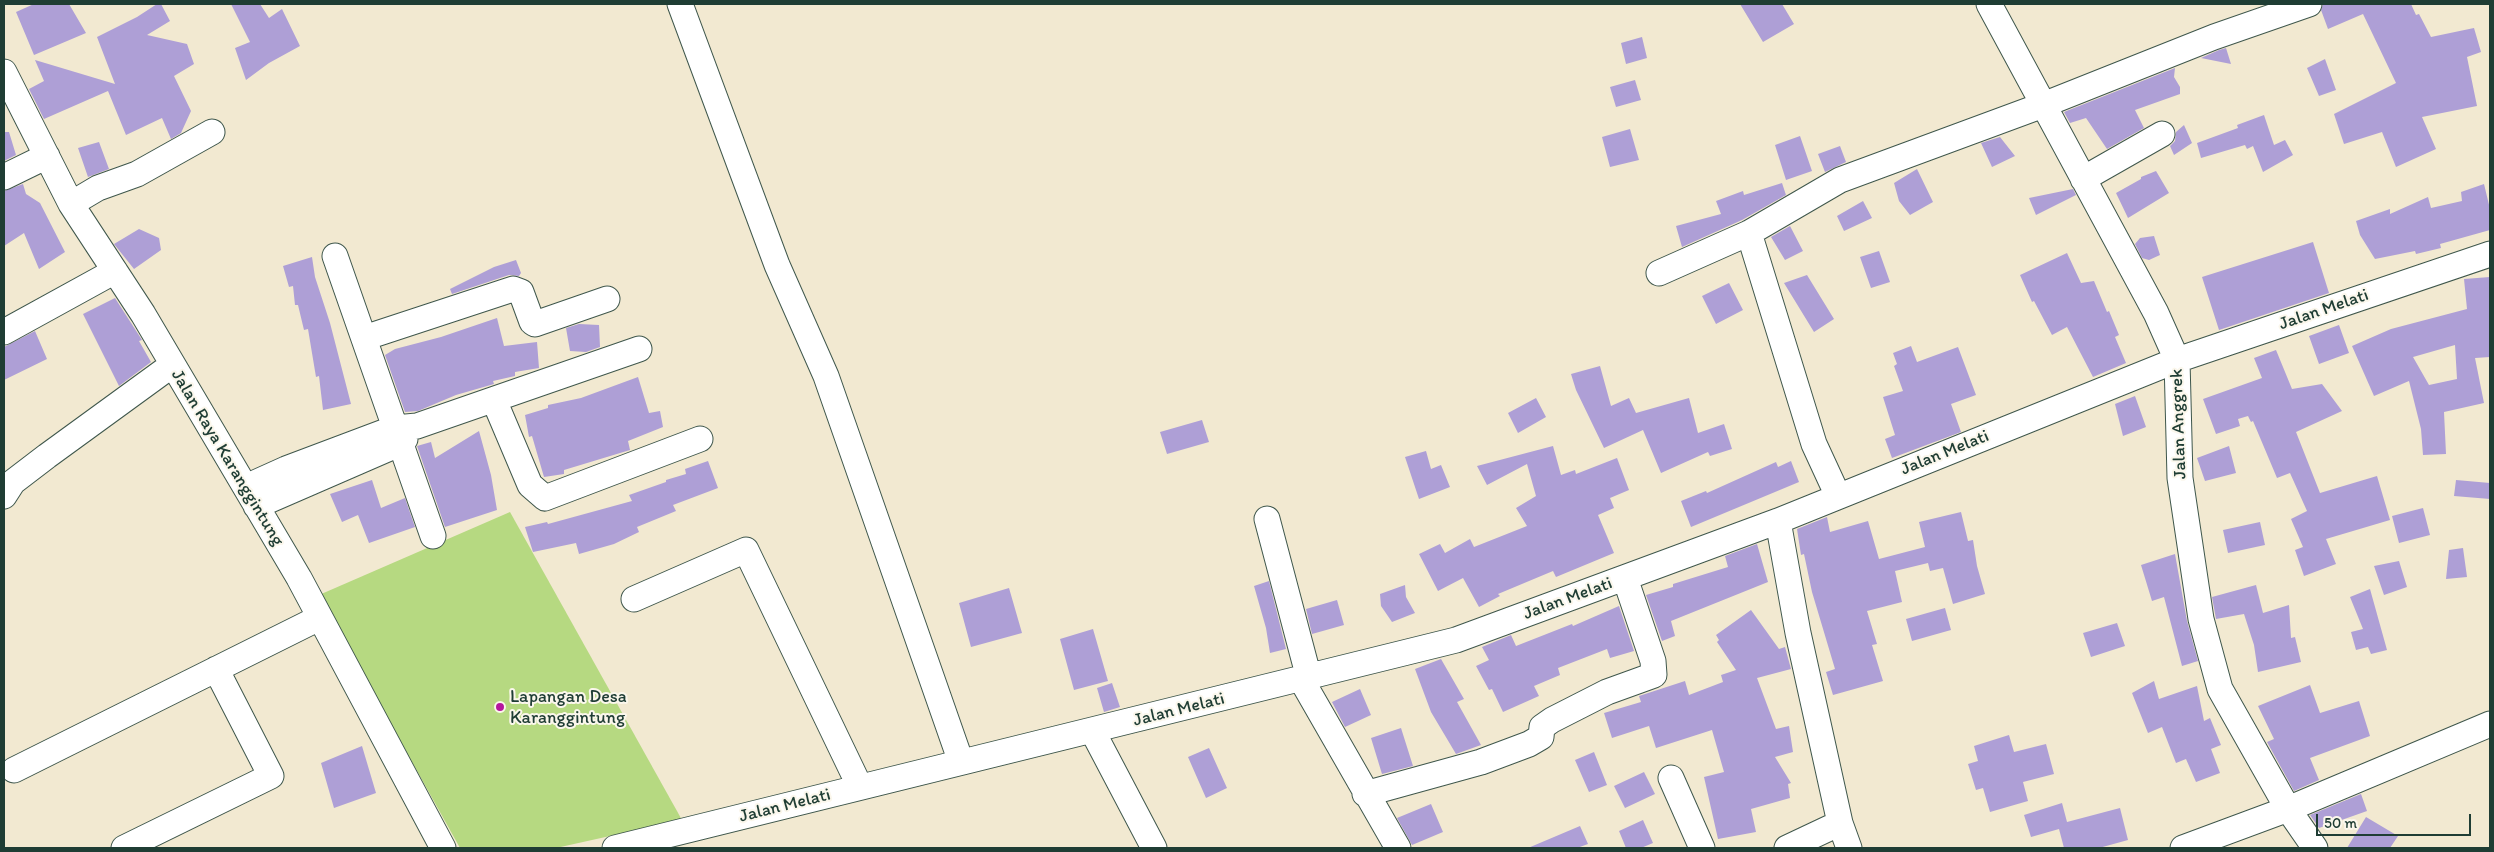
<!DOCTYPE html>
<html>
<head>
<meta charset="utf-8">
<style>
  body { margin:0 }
  #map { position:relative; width:2494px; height:852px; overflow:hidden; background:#f2e9d1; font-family:Itim,sans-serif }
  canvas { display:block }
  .frame { position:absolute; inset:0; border:5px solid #1f3d34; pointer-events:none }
  .scale { position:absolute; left:2316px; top:814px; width:155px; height:22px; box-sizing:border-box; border:2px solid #1f3d34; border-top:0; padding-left:6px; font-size:15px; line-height:18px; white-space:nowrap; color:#1f3d34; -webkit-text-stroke:4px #fbf7ec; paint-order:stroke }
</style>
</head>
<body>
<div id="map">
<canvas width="2494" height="852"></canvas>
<div class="frame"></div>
<div class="scale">50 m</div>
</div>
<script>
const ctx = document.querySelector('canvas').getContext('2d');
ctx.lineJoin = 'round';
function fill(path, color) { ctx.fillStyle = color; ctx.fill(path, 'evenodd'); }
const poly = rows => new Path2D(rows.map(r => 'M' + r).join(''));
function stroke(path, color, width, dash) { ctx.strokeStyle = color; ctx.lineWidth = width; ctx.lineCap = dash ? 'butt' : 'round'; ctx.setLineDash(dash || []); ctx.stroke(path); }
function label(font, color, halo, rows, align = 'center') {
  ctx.font = font + ' Itim,sans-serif'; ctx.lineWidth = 4; ctx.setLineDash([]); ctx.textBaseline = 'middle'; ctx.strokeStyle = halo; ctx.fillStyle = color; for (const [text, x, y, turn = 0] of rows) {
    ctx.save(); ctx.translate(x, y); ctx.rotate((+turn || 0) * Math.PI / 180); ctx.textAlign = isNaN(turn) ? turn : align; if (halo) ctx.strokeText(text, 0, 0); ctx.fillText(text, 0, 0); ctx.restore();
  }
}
const green = poly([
  [510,512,682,820,556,848,460,848,319,595]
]);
const building = poly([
  [34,4,69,4,86,33,34,55,16,12],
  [157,4,161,4,170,21,147,35,187,44,194,64,174,76,191,111,181,133,171,139,162,118,126,135,108,91,44,119,29,89,44,81,35,60,115,84,97,37,137,17],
  [231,4,260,4,269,18,282,9,300,46,269,63,246,80,235,48,250,42],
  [1740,4,1782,4,1794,24,1763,42],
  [2323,4,2411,4,2416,15,2419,14,2431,37,2474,28,2481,52,2467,57,2477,106,2422,117,2436,149,2396,167,2382,132,2344,144,2334,114,2396,83,2363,14,2328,29,2321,10],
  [1642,37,1647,58,1626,64,1621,43],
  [2226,48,2231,64,2201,58,2219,50],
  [2325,59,2336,90,2319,96,2307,68],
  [2175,68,2174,77,2180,87,2180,94,2135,110,2144,128,2107,149,2086,118,2070,123,2064,112],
  [1635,80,1641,100,1616,107,1610,87],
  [2264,115,2274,145,2285,140,2293,155,2263,172,2253,146,2247,149,2245,145,2201,158,2197,143,2238,128,2237,125],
  [2184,125,2192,143,2174,155,2170,146,2175,141,2176,132],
  [1630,129,1639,160,1610,167,1602,137],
  [4,132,9,132,16,155,4,161],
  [1800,136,1812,171,1786,180,1775,145],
  [2000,137,2015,156,1992,167,1981,143],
  [99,142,109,169,88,177,78,148],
  [1840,146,1846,162,1825,172,1818,154],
  [1917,169,1933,202,1910,215,1899,201,1894,183],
  [2156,171,2169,193,2128,218,2116,193,2141,179,2141,177],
  [1782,183,1786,195,1742,220,1682,247,1676,226,1721,214,1716,201,1743,191,1744,195],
  [23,184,26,194,40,203,65,252,39,269,24,233,4,246,4,191],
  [2484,184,2490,209,2490,230,2440,244,2441,248,2416,254,2415,251,2375,259,2360,235,2356,221,2390,209,2390,214,2428,197,2431,208,2462,201,2461,192],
  [2073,189,2076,195,2036,215,2029,198],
  [1863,201,1872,218,1844,231,1837,216],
  [1790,226,1803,251,1785,260,1771,237],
  [139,229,159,238,161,250,134,269,114,244],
  [2154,236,2160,255,2149,260,2142,258,2135,244,2140,238],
  [2313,242,2329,293,2219,330,2202,277],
  [1879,251,1890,282,1871,288,1860,257],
  [2067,253,2081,283,2094,281,2107,312,2109,311,2119,335,2115,337,2126,363,2093,377,2067,327,2052,335,2034,301,2032,302,2020,275],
  [312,257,315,277,330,323,351,404,323,410,319,376,316,377,308,329,304,330,298,305,295,305,293,286,289,287,283,266],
  [516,260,521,273,519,276,509,275,452,294,450,289,494,267],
  [1807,275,1834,319,1814,332,1784,283],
  [2490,277,2490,357,2475,358,2484,403,2444,412,2446,454,2423,455,2421,429,2409,381,2374,396,2352,346,2391,329,2467,309,2464,279],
  [2455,345,2457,379,2429,385,2413,357],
  [1729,283,1743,310,1716,324,1702,296],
  [115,298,142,340,139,341,151,362,119,386,83,314],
  [497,318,504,346,537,342,539,368,515,372,515,376,493,381,494,384,456,395,418,411,405,412,385,355,395,349,441,337],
  [579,324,599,325,600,347,586,352,570,351,566,328],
  [2339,325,2349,353,2319,364,2309,336],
  [35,331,47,359,4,380,4,347],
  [1911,346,1917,362,1958,347,1976,395,1951,404,1961,432,1892,458,1885,439,1895,435,1883,397,1903,391,1894,366,1897,364,1893,353],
  [2276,350,2292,389,2322,384,2342,411,2296,432,2320,493,2377,476,2390,520,2326,539,2336,564,2304,576,2295,550,2303,547,2291,519,2307,511,2290,473,2277,478,2253,421,2251,422,2248,416,2238,419,2240,426,2216,434,2203,399,2262,378,2254,358],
  [1600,366,1611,406,1629,398,1636,413,1689,398,1698,433,1724,424,1732,449,1710,456,1708,452,1661,473,1643,430,1604,448,1576,390,1571,374],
  [638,377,649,413,660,411,663,427,628,441,630,450,564,470,564,474,544,477,532,436,529,437,525,415,548,408,548,405,581,398],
  [2135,396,2146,427,2123,436,2115,404],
  [1536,398,1546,417,1518,433,1508,413],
  [1202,420,1209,442,1167,454,1160,432],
  [479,431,491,475,497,510,445,527,417,446,431,442,435,458],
  [1553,446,1561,475,1575,470,1576,474,1617,458,1629,490,1610,498,1614,508,1598,515,1614,553,1556,577,1553,571,1498,594,1500,596,1479,607,1463,578,1438,591,1419,554,1440,544,1445,553,1470,539,1474,547,1527,526,1516,508,1536,496,1527,464,1487,485,1477,466],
  [2229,446,2236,473,2205,481,2197,458],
  [1426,451,1431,469,1441,465,1450,487,1419,499,1405,457],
  [708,461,718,488,673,505,676,511,637,527,639,532,614,544,579,554,576,543,533,552,525,527,547,522,548,524,632,501,629,495,666,482,666,480,686,474,685,469],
  [1791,461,1799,482,1691,527,1681,501,1706,491,1707,493,1776,462,1778,467],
  [372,480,381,508,405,498,415,527,369,543,358,515,342,522,330,494],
  [2456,480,2490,483,2490,499,2454,496],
  [2423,508,2430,535,2399,543,2392,516],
  [1961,512,1968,541,1973,540,1977,566,1985,594,1953,604,1943,568,1930,571,1928,563,1895,571,1902,602,1867,611,1877,644,1872,645,1883,681,1833,695,1826,672,1835,669,1812,592,1804,554,1801,555,1797,529,1827,517,1830,532,1868,521,1879,559,1925,547,1919,522],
  [2260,522,2265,545,2228,553,2223,530],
  [1757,544,1768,582,1671,621,1675,636,1662,641,1646,595,1673,587,1673,584,1728,567,1725,556],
  [2463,548,2467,577,2446,579,2449,550],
  [2175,554,2187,621,2198,661,2182,666,2164,597,2152,601,2141,565],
  [2399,561,2407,587,2384,595,2374,566],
  [1269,581,1286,649,1270,653,1266,628,1254,586],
  [1405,585,1406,597,1415,613,1392,622,1381,606,1380,594],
  [2256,585,2263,613,2289,605,2291,638,2295,637,2301,662,2258,672,2254,645,2244,614,2216,619,2212,597],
  [1009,588,1022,633,971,647,959,603],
  [2370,589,2387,650,2371,654,2368,647,2356,650,2351,632,2363,629,2350,597],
  [1337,600,1344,625,1312,634,1306,609],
  [1619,606,1634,651,1610,658,1607,649,1558,668,1560,675,1534,686,1539,696,1503,712,1492,689,1489,690,1476,666,1489,660,1482,647,1511,635,1516,646,1572,624,1573,626],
  [1945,608,1951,630,1912,641,1906,619],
  [1751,610,1779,649,1785,647,1791,669,1757,678,1776,729,1789,726,1793,752,1775,757,1791,783,1788,784,1790,798,1751,809,1756,832,1718,839,1704,777,1724,772,1712,730,1656,748,1649,726,1612,738,1604,713,1641,702,1639,696,1685,681,1689,695,1723,682,1721,675,1736,670,1717,642,1719,640,1716,635],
  [2117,623,2125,646,2091,657,2083,633],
  [1093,629,1108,681,1074,690,1060,639],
  [1441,659,1464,699,1457,702,1481,745,1456,754,1431,712,1415,669],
  [2154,681,2159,699,2197,686,2204,721,2210,718,2221,745,2211,749,2220,773,2196,782,2186,759,2176,763,2162,727,2148,733,2132,693],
  [1112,683,1120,707,1104,712,1097,688],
  [2310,685,2320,713,2359,701,2370,736,2310,758,2319,780,2294,791,2267,742,2274,739,2258,706],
  [1360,689,1371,715,1345,727,1332,702],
  [1401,728,1413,766,1382,774,1371,738],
  [2009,735,2014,752,2046,744,2054,774,2023,782,2028,801,1990,812,1983,788,1976,790,1968,764,1978,761,1974,746],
  [362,746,376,793,334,808,321,763],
  [1209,748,1227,788,1206,798,1188,757],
  [1594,752,1607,785,1589,792,1575,760],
  [1644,772,1655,794,1625,808,1614,786],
  [2361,794,2367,811,2319,828,2310,815],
  [2062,803,2067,822,2120,808,2128,840,2099,848,2064,848,2059,829,2031,837,2024,815],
  [1431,804,1443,832,1412,845,1397,818],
  [2366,817,2398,836,2390,848,2347,848],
  [1643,820,1653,843,1641,848,1626,848,1619,831],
  [1580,826,1588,844,1577,848,1528,848]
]);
const minor = poly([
  [680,4,777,265,826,376,961,762],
  [1989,4,2156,313,2177,360,2180,478,2201,619,2220,689,2288,809,2315,848],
  [4,72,71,204,143,314,299,578,443,848],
  [4,177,47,156],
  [2083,179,2162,134],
  [71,204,98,188,137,174,212,132],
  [1749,233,1814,444,1838,496],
  [335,256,433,536],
  [1659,273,1749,233,1840,180,2043,105,2214,37,2309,4],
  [4,332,115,271],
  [364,338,513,289,521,292,532,322,535,324,607,299],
  [494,400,530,485,545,498,700,439],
  [246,487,286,469,395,428,417,426,639,349],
  [4,496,13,482,47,456,172,365],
  [256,506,401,443,405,439],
  [1267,519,1309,678],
  [1778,521,1798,633,1840,823,1849,848],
  [634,599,746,550,860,787],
  [1301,679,1398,848],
  [1093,732,1154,848],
  [14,770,319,618],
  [1671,778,1702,848],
  [1365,794,1481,762,1529,744,1541,737,1542,727,1552,720,1607,692,1654,675,1653,661,1625,578],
  [124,848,271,776,216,669],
  [615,848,1456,640,1778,521,2177,360,2490,254],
  [1787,848,1840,823],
  [2183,848,2288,809,2490,724]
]);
const markers = [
  [500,707,5,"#b5179e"]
];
const streetNames = [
  ["Jalan Melati",2324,310,-19],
  ["Jalan Anggrek",2179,424,-92],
  ["Jalan Melati",1945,453,-22],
  ["Jalan Raya Karanggintung",227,458,59],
  ["Jalan Melati",1568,599,-20],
  ["Jalan Melati",1179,710,-14],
  ["Jalan Melati",785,806,-14]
];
const poiNames = [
  ["Lapangan Desa",510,697],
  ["Karanggintung",510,718]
];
fill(green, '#b6d981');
fill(building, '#ae9fd6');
stroke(minor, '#3f574c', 27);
stroke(minor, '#fff', 25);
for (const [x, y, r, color] of markers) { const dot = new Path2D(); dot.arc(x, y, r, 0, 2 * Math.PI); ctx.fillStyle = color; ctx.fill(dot); stroke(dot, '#fbf7ec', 2); }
label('18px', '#1f3d34', '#fbf7ec', streetNames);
label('18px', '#1f3d34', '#fbf7ec', poiNames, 'left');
</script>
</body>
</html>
